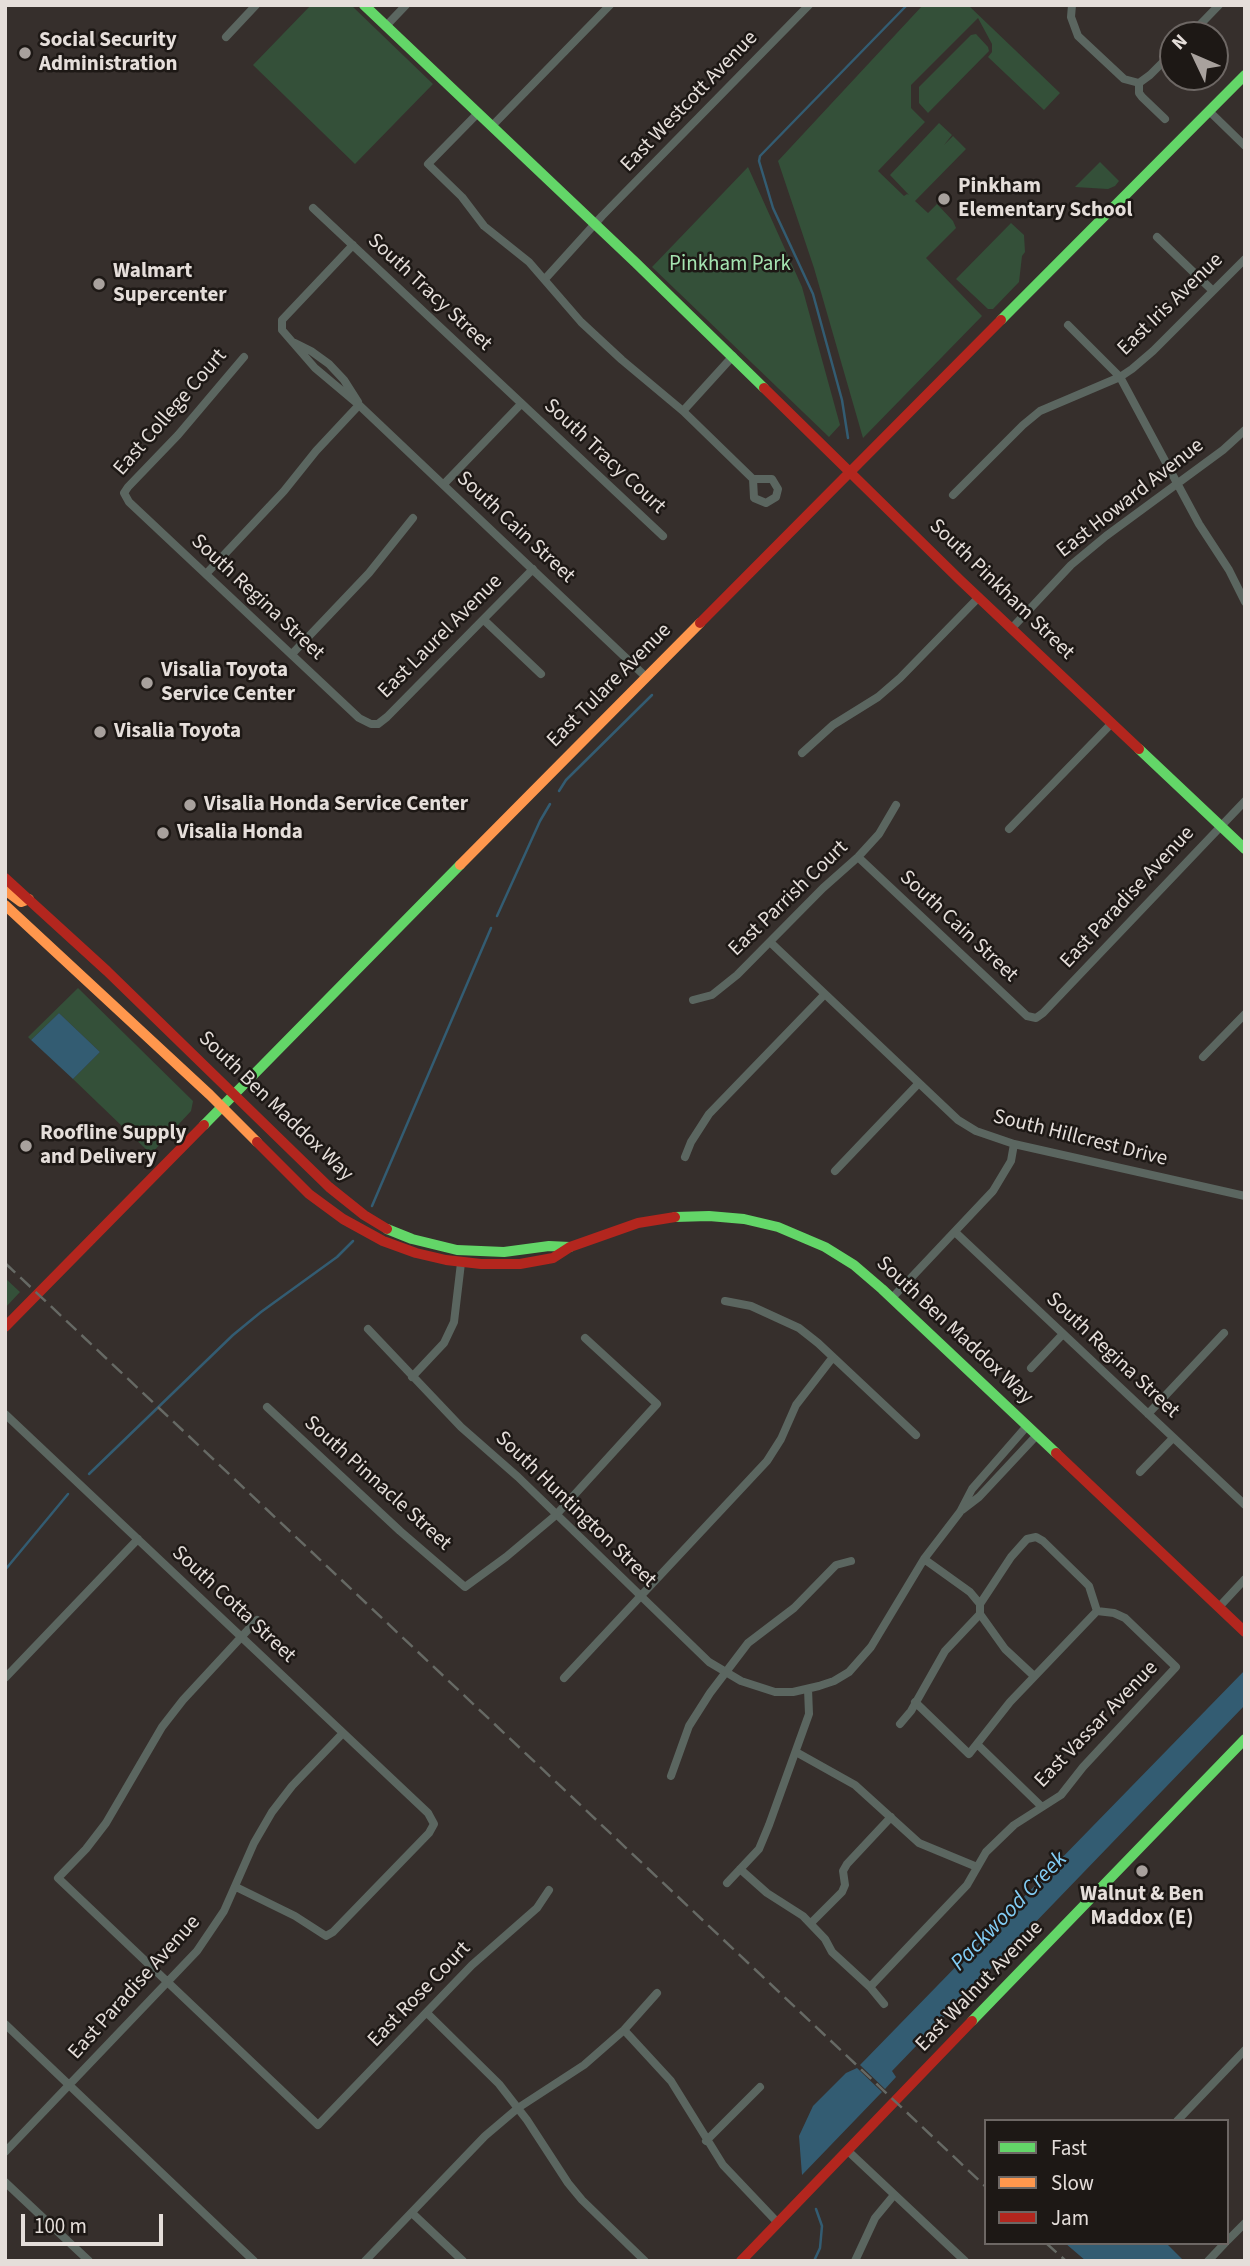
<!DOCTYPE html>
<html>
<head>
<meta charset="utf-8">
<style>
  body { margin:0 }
  #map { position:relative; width:1250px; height:2266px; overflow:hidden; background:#362f2c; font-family:"Source Sans 3",sans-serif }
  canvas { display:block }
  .frame { position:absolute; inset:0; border:7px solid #e5deda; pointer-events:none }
  .legend { position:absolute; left:984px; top:2119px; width:245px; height:126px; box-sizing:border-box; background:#1d1815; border:2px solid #6d6764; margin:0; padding:9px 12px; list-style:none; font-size:21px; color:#e5deda }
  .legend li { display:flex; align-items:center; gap:14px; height:35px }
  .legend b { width:35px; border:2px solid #6d6764 }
  .north { position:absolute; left:1159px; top:21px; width:70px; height:70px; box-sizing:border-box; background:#1d1815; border:2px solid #6d6764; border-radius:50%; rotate:314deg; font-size:19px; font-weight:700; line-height:28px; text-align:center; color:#e5deda }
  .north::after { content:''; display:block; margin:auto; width:24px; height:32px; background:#a8a19d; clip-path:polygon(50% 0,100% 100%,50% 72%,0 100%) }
  .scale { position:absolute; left:21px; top:2214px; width:142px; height:32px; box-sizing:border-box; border:4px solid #e5deda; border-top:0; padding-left:9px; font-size:21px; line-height:24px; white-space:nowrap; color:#e5deda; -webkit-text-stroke:5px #1d1815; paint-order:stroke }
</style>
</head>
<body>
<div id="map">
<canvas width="1250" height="2266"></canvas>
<div class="frame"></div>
<ul class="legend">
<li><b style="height:9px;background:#63d668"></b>Fast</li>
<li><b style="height:9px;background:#ff974d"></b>Slow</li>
<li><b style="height:9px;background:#b3261e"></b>Jam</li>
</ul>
<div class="north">N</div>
<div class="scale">100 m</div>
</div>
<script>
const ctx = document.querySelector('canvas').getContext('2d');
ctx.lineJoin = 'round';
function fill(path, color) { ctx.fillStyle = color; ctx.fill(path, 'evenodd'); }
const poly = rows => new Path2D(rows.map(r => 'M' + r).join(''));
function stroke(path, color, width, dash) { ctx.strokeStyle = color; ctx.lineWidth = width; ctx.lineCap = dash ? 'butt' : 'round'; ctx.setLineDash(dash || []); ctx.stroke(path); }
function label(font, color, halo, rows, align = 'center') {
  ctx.font = font + ' "Source Sans 3",sans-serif'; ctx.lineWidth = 5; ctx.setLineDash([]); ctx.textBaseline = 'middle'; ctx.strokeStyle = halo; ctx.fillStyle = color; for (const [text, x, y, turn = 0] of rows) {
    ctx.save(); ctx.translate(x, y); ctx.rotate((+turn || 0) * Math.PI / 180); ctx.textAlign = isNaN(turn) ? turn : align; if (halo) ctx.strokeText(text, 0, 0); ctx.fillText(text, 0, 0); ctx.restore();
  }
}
const green = poly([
  [311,5,351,5,433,84,355,164,253,65],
  [923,5,968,5,1060,93,1044,110,988,57,992,52,992,44,978,18,911,85,911,108,925,122,878,171,904,196,907,194,909,195,890,175,939,123,952,135,944,145,953,136,966,149,915,201,928,213,937,204,953,221,956,228,926,258,982,316,863,438,814,268,778,161],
  [976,34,988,47,989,51,928,113,919,103,919,87,971,35],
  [1100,162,1119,181,1115,186,1108,189,1075,187],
  [748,167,802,287,840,425,829,437,652,267],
  [1011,223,1024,235,1025,252,1022,256,1019,282,993,309,988,309,956,279],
  [78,988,193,1101,191,1111,151,1154,73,1079,100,1052,59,1013,31,1040,28,1037],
  [5,1278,20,1292,5,1308]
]);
const water = poly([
  [59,1013,100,1052,73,1079,31,1040],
  [1245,1670,1245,1705,892,2071,896,2077,885,2089,860,2065],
  [857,2068,882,2092,802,2175,799,2136,813,2106,846,2073],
  [1065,2243,1166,2243,1184,2261,1086,2261]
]);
const stream = poly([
  [848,438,842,400,813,294,773,208,759,161,760,156,907,5],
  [559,791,566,780,652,695],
  [497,916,540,821,550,804],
  [372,1206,491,928],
  [89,1474,233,1335,261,1312,337,1257,353,1241],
  [5,1570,68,1494],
  [814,2261,820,2248,822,2226,816,2209]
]);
const street = poly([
  [1072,5,1071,17,1078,36,1124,79,1139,83,1150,75,1173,52],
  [386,26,406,5],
  [1190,35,1219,5],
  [226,37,256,5],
  [1139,83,1139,93,1142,97,1165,119],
  [1209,111,1245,146],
  [478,113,428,164,462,197,484,226,529,262,581,322,622,360,683,411,753,479],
  [492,126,610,5],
  [313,208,663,536],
  [1157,237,1213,291],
  [353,245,282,320,282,330,315,368,359,405,646,677],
  [545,279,602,216,809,5],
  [1068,325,1120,377,1199,524,1229,570,1245,602],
  [295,343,311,351,329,364,344,380,358,402],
  [244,357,178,435,128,487,124,493,129,502,359,718,371,724,378,724,387,717,533,569],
  [683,411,733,356],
  [753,479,772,479,778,489,776,497,766,503,754,498,753,479],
  [444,484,521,404],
  [953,495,1023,425,1040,411,1120,377,1132,369,1153,351,1245,259],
  [206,574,284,491,316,451,359,405],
  [484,620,541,674],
  [1012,628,1071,565,1106,536,1223,450,1245,430],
  [292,654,369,573,413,518],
  [802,753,833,725,878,697,900,678,979,597],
  [1009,829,1112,723],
  [858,857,1027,1016,1036,1018,1043,1013,1245,801],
  [770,942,958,1120,976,1131,1014,1144,1245,1196],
  [693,1000,712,995,737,975,823,888,858,857,879,834,896,805],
  [1203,1057,1245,1014],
  [685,1157,691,1142,709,1114,824,995],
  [835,1171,918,1084],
  [955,1232,1245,1505],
  [892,1298,993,1191,1011,1161,1014,1144],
  [725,1301,751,1306,799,1328,818,1343,916,1435],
  [368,1329,461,1427,518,1477,709,1662,741,1681,775,1692,793,1692,819,1686,834,1681,849,1672,871,1647,924,1559,960,1512,972,1489,1027,1426],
  [1031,1368,1062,1335],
  [412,1377,444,1343,454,1322,461,1263],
  [267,1407,400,1531,465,1587,506,1557,556,1515,657,1404,585,1338],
  [5,1414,428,1813,434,1824,429,1833,333,1932,326,1936,295,1916,236,1887],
  [1148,1414,1224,1333],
  [1140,1472,1173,1438],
  [962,1510,979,1497,1037,1435],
  [924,1559,970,1592,980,1604,980,1614,1005,1649,1034,1676],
  [1219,1607,1245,1579],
  [257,1620,183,1700,162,1727,106,1823,86,1849,58,1878,318,2125,472,1965,537,1908,549,1890],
  [5,1678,138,1539],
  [564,1678,767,1461,781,1439,796,1405,833,1357],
  [915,1702,969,1754,1010,1702,1097,1611],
  [900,1724,911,1711,945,1651,980,1614],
  [977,1744,1041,1806],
  [796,1752,855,1785,919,1843,977,1867],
  [671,1776,689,1726,710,1693,748,1643,794,1608,836,1565,851,1561],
  [740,1869,767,1893,803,1916,825,1939,832,1952,870,1987,884,2004],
  [727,1883,759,1849,769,1825,809,1714,808,1689],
  [811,1923,842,1892,845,1885,843,1871,847,1864,891,1817],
  [870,1987,967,1885,986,1852,1014,1825,1061,1795,1083,1767,1176,1667,1125,1618,1114,1613,1097,1611,1089,1586,1083,1580,1043,1541,1036,1537,1027,1539,1011,1557,980,1604],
  [427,2013,499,2084,527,2120,568,2183,582,2200,645,2261],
  [5,2024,254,2261],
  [624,2030,671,2081,723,2165,778,2223],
  [1177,2121,1245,2050],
  [706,2141,760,2087],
  [848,2151,965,2261],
  [5,2152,197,1951,224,1911,254,1843,272,1812,292,1786,343,1733],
  [5,2182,89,2261],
  [412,2213,463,2261],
  [1227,2241,1245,2223],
  [365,2261,485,2136,518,2108,584,2065,624,2030,657,1993],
  [855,2261,875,2218,894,2195],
  [1208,2261,1225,2243]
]);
const fast = poly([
  [364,5,636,263,764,388],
  [1001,320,1245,75],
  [1139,749,1245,849],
  [204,1125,460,865],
  [675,1217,709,1216,744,1219,778,1227,825,1247,854,1265,882,1289,1056,1453],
  [387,1229,412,1239,457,1250,504,1252,549,1246,570,1247],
  [972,2021,1245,1739]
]);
const slow = poly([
  [460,865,700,623],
  [5,890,21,902,29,899],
  [5,905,210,1095,257,1142]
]);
const jam = poly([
  [764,388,960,580,1139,749],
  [700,623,1001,320],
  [5,878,107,971,329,1187,364,1215,387,1229],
  [257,1142,309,1194,343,1219,383,1241,416,1253,446,1260,481,1264,520,1264,553,1258,570,1247,638,1223,675,1217],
  [5,1327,204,1125],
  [1056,1453,1245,1632],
  [741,2261,972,2021]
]);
const rail = poly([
  [5,1263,986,2187],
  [1046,2243,1066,2261]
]);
const markers = [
  [25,53,7,"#a8a19d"],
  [944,199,7,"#a8a19d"],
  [99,284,7,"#a8a19d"],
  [147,683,7,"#a8a19d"],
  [100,732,7,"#a8a19d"],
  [190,805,7,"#a8a19d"],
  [163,833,7,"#a8a19d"],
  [26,1146,7,"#a8a19d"],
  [1142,1871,7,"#a8a19d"]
];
const poiNames = [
  ["Social Security",39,41],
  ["Administration",39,65],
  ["Pinkham",958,187],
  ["Elementary School",958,211],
  ["Walmart",113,272],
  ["Supercenter",113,296],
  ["Visalia Toyota",161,671],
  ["Service Center",161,695],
  ["Visalia Toyota",114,732],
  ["Visalia Honda Service Center",204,805],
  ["Visalia Honda",177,833],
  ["Roofline Supply",40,1134],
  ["and Delivery",40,1158],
  ["Walnut & Ben",1142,1895,"center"],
  ["Maddox (E)",1142,1919,"center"]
];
const streetNames = [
  ["East Westcott Avenue",690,102,-46],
  ["South Tracy Street",429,293,43],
  ["East Iris Avenue",1171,305,-44],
  ["East College Court",171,413,-49],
  ["South Tracy Court",604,457,43],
  ["East Howard Avenue",1131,499,-38],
  ["South Cain Street",515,528,43],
  ["South Pinkham Street",1001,590,44],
  ["South Regina Street",257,598,43],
  ["East Laurel Avenue",441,637,-45],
  ["East Tulare Avenue",610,686,-45],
  ["East Paradise Avenue",1128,898,-47],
  ["East Parrish Court",789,899,-44],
  ["South Cain Street",958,927,43],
  ["South Ben Maddox Way",275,1107,44],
  ["South Hillcrest Drive",1080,1139,14],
  ["South Ben Maddox Way",954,1331,43],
  ["South Regina Street",1112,1356,43],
  ["South Pinnacle Street",377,1484,42],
  ["South Huntington Street",575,1510,44],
  ["South Cotta Street",233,1605,43],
  ["East Vassar Avenue",1097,1725,-46],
  ["East Walnut Avenue",980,1987,-46],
  ["East Paradise Avenue",135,1988,-48],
  ["East Rose Court",420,1995,-46]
];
const parkNames = [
  ["Pinkham Park",730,265]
];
const waterNames = [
  ["Packwood Creek",1010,1912,-46]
];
fill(green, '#345039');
fill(water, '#335c72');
stroke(stream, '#335c72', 2.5);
stroke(street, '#5b6660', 8);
stroke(fast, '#63d668', 10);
stroke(slow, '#ff974d', 10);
stroke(jam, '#b3261e', 10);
stroke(rail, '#666964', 2.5, [14, 7]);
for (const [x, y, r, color] of markers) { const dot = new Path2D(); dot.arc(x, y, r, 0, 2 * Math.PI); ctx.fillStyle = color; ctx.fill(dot); stroke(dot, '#1d1815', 2.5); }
label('bold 21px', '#e5deda', '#1d1815', poiNames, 'left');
label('21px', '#e5deda', '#1d1815', streetNames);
label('21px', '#a5e4b1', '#1d1815', parkNames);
label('italic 23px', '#82cdf5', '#1d1815', waterNames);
</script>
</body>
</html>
